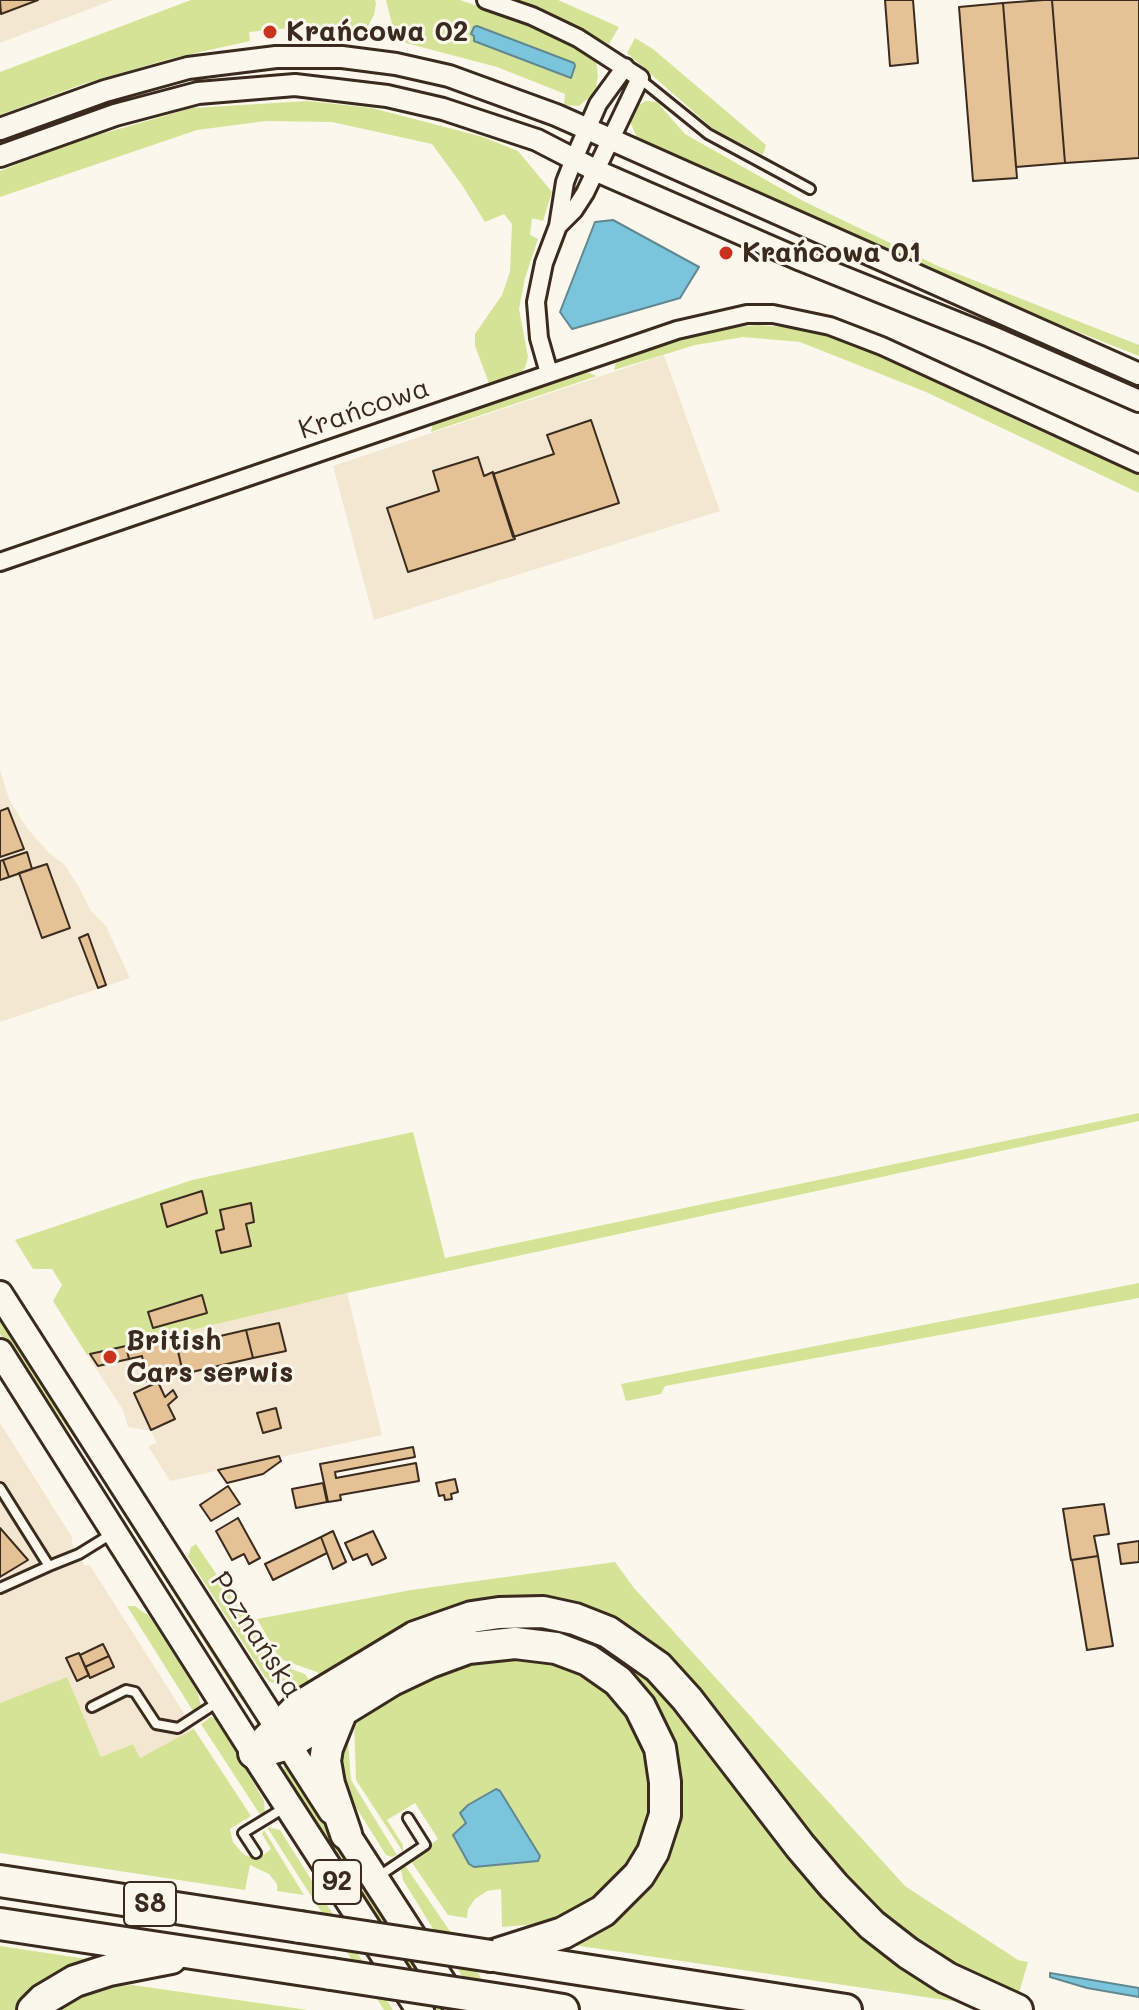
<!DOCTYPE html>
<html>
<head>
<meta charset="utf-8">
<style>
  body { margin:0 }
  canvas { display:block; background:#fbf7ec }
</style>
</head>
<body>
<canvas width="1139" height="2010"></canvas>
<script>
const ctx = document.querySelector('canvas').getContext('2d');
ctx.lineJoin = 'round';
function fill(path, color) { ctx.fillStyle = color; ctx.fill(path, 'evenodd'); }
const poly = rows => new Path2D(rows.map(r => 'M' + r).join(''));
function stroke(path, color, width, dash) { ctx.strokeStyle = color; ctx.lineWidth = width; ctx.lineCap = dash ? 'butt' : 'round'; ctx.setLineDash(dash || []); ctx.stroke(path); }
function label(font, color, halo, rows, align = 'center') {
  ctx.font = font + ' Mali,sans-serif'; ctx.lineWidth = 6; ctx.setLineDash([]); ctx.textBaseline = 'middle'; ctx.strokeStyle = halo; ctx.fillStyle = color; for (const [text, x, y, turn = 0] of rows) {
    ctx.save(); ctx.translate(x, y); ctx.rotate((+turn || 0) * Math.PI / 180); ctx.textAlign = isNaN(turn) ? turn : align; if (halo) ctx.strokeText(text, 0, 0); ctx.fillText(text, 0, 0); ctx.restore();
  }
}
const built = poly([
  [0,0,113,0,0,43],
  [664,355,720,511,374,620,333,466],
  [0,770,9,799,26,827,49,853,64,864,79,887,91,911,106,926,130,978,0,1022],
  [347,1293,382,1435,170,1481,148,1446,157,1443,151,1431,128,1427,123,1410,87,1355],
  [0,1423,72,1537,72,1543,85,1566,89,1564,194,1729,158,1750,139,1758,133,1744,101,1757,67,1677,0,1703]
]);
const green = poly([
  [191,0,375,0,376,4,374,15,368,26,359,32,348,34,291,28,249,32,250,41,169,59,83,84,0,115,0,72],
  [386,0,460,0,539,28,566,40,596,60,598,76,595,92,579,106,564,105,565,94,497,67,406,43,394,32],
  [517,0,558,0,619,27,609,44],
  [635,38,653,49,766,145,763,155,712,128,627,53],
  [308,101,372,108,483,137,518,151,552,192,543,221,532,218,530,235,538,239,525,278,519,309,528,357,525,368,515,377,490,386,475,346,475,334,502,295,510,272,512,224,504,214,485,222,462,185,432,144,332,122,266,121,197,130,0,197,0,171,77,141,192,108],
  [646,101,657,102,685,134,803,201,940,267,1139,345,1139,356,1013,306,639,143,630,121,634,108],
  [757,325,796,328,827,336,865,350,1049,435,1139,473,1139,493,926,392,800,342,743,337,695,345,614,370,616,363,622,358,675,340,714,330],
  [584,371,597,376,431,432,433,423],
  [1139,1113,1139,1121,347,1293,87,1355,53,1301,62,1285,52,1269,33,1269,15,1240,192,1180,413,1132,445,1258],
  [1139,1283,1139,1298,665,1386,661,1394,626,1401,621,1384],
  [0,1311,252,1706,250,1708,239,1697,80,1446,0,1334],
  [196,1544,277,1664,305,1674,312,1685,296,1688,270,1682,265,1677,188,1557,191,1547],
  [615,1562,634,1588,905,1886,1018,1960,1028,1962,1018,1996,981,1983,908,1939,839,1873,657,1649,629,1626,580,1604,553,1597,542,1596,475,1601,420,1616,324,1678,317,1672,280,1659,257,1619,411,1590],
  [127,1606,135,1606,150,1617,197,1691,201,1705,193,1711],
  [567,1631,629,1659,674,1704,772,1831,979,2005,560,1943,623,1914,654,1878,671,1848,681,1799,674,1755,610,1660],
  [491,1653,541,1655,571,1666,600,1684,630,1716,652,1757,656,1801,648,1835,615,1888,562,1922,502,1927,501,1889,487,1891,475,1899,468,1909,467,1918,448,1915,410,1860,438,1839,415,1803,387,1820,403,1845,403,1852,356,1780,354,1716,440,1669],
  [496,1789,500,1791,540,1856,453,1834,462,1829],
  [67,1677,101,1757,133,1744,140,1758,194,1729,251,1816,230,1829,233,1842,244,1855,258,1859,271,1849,262,1834,264,1830,304,1895,277,1891,277,1884,269,1874,250,1865,245,1890,0,1853,0,1703],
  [211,1717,216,1718,264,1801,265,1813,261,1816,201,1724],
  [341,1729,348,1742,351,1780,397,1855,392,1857,386,1855,342,1785,333,1762],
  [284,1760,288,1762,447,2010,433,2010,292,1790,284,1772],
  [267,1827,280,1830,393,2010,384,2010],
  [404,1864,469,1959,501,2010,483,2010,403,1880,401,1869],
  [0,1946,100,1961,20,2010,0,2010],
  [132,1985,308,2010,53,2010,74,1995,99,1988]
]);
const water = poly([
  [477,26,574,63,575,66,571,78,474,41,474,36,471,34,474,27,477,26],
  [613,220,699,267,680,298,572,329,560,312,595,222,613,220],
  [496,1789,500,1791,540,1856,538,1861,474,1867,469,1864,453,1835,466,1823,460,1813,468,1805,496,1789],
  [1050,1973,1139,1988,1139,1997,1087,1988,1050,1977,1050,1973]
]);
const building = poly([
  [0,0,38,0,1,14,0,0],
  [885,0,913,0,918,63,890,66,885,0],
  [1044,0,1052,0,1065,163,1016,167,1003,3,1044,0],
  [1052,0,1139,0,1139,158,1065,163,1052,0],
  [1003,3,1017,178,973,181,959,7,1003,3],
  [591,420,619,503,513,537,493,474,554,454,547,435,591,420],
  [478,457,484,476,493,472,515,539,408,572,387,508,439,491,433,471,478,457],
  [8,808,24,849,0,857,0,811,8,808],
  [27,852,32,869,9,877,3,860,27,852],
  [3,860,9,877,0,880,0,861,3,860],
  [47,864,70,928,42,938,19,873,47,864],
  [88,934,106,985,98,988,79,938,88,934],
  [202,1191,207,1213,167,1227,161,1204,202,1191],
  [251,1203,254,1222,246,1224,251,1246,221,1253,216,1231,224,1229,220,1210,251,1203],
  [202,1295,207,1313,153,1328,148,1312,202,1295],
  [279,1323,286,1351,253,1358,246,1330,279,1323],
  [246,1330,253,1358,183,1374,177,1346,246,1330],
  [174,1334,183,1373,147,1381,142,1356,129,1359,126,1346,174,1334],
  [126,1346,129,1359,98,1366,90,1354,126,1346],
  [158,1382,165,1397,173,1390,177,1397,168,1405,175,1419,151,1430,134,1393,158,1382],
  [276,1408,281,1428,263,1433,257,1413,276,1408],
  [413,1447,415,1457,335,1472,336,1478,416,1463,419,1481,340,1495,341,1500,328,1502,320,1464,413,1447],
  [279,1456,281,1461,263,1474,227,1483,218,1470,279,1456],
  [455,1479,458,1492,451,1494,452,1499,445,1500,444,1495,439,1496,436,1483,455,1479],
  [323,1483,327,1502,296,1508,292,1489,323,1483],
  [228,1486,240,1504,211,1521,200,1505,228,1486],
  [1104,1504,1109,1534,1094,1536,1098,1556,1071,1560,1063,1509,1104,1504],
  [238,1518,260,1558,249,1564,244,1554,232,1560,216,1531,238,1518],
  [0,1528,28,1560,0,1577,0,1528],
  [333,1531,346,1562,333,1569,321,1537,333,1531],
  [373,1531,386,1558,372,1565,367,1554,353,1560,345,1543,373,1531],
  [321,1537,327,1553,273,1580,265,1564,321,1537],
  [1139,1541,1139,1562,1121,1564,1118,1544,1139,1541],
  [1098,1556,1113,1646,1087,1650,1072,1560,1098,1556],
  [103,1644,109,1656,85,1667,80,1655,103,1644],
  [79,1653,89,1675,77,1681,66,1658,79,1653],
  [109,1656,114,1667,90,1678,85,1667,109,1656]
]);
const service = poly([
  [640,79,708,134,810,189],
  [0,1488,49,1566,79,1554,113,1533],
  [0,1588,49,1566],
  [92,1707,126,1690,135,1692,156,1724,178,1728,218,1702],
  [256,1853,243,1833,284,1808],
  [379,1876,425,1845,408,1818]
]);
const minor = poly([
  [486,0,532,16,578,38,640,78,585,193,574,210,558,226],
  [549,373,539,338,536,302,544,263,558,226,565,182,574,159,598,104,625,67],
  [0,562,677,330,747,314,773,314,830,326,882,346,1139,464]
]);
const tertiary = poly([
  [0,129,105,91,188,68,276,57,342,57,396,64,449,76,556,115,1139,374],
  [0,156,115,115,198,93,295,85,387,96,443,109,537,140,597,171,801,260,990,336,1139,401]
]);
const secondary = poly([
  [0,1294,331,1811],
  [0,1352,254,1753]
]);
const primary = poly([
  [254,1753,420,2010],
  [346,1834,460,2010]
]);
const motorway = poly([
  [341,1713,327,1748,325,1761,329,1784,346,1834],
  [254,1753,299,1707,415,1637,472,1617,499,1613,543,1612,575,1619,608,1632,658,1667,687,1699,800,1846,834,1886,872,1925,908,1953,947,1978,1017,2010],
  [256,1753,288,1744,392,1680,430,1662,468,1648,515,1643,556,1648,588,1660,618,1681,640,1707,660,1748,665,1782,665,1815,653,1852,639,1875,603,1911,563,1933,491,1956],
  [0,1881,300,1927],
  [0,1924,331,1974],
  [500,1957,846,2010],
  [521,2003,563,2010],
  [33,2010,43,2000,75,1981,109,1970,171,1958]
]);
const motorwayBridge = poly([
  [300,1927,491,1956],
  [331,1974,521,2003]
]);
const markers = [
  [270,32,8,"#c8321e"],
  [726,253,8,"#c8321e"],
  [110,1357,8,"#c8321e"]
];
const shields = [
  [337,1882,48],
  [150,1904,52]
];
const shieldNames = [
  ["92",337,1882],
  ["S8",150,1904]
];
const poiNames = [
  ["Krańcowa 02",286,32],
  ["Krańcowa 01",742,253],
  ["British",126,1341],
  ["Cars serwis",126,1373]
];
const streetNames = [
  ["Krańcowa",364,409,-19],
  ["Poznańska",256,1635,57]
];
fill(built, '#f4e7d2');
fill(green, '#d5e396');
fill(water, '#7bc5dc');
stroke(water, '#618790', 2);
fill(building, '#e5c296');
stroke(building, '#3b2a1e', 2);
stroke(service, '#3b2a1e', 14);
stroke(minor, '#3b2a1e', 22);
stroke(tertiary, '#3b2a1e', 26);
stroke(secondary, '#3b2a1e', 30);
stroke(primary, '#3b2a1e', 32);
stroke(motorway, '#3b2a1e', 36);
stroke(service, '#fbf7ec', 8);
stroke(minor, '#fbf7ec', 16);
stroke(tertiary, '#fbf7ec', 20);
stroke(secondary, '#fbf7ec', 24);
stroke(primary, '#fbf7ec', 26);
stroke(motorway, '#fbf7ec', 30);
stroke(motorwayBridge, '#3b2a1e', 36, []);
stroke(motorwayBridge, '#fbf7ec', 30);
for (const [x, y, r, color] of markers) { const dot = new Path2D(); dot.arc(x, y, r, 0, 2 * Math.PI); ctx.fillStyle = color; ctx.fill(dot); stroke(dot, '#fbf7ec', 3); }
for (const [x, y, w] of shields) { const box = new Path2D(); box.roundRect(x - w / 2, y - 22, w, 44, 6); ctx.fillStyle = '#fbf7ec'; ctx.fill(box); stroke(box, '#3b2a1e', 2); }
label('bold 26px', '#3b2a1e', null, shieldNames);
label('bold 28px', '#3b2a1e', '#fbf7ec', poiNames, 'left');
label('28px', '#3b2a1e', '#fbf7ec', streetNames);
</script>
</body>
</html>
